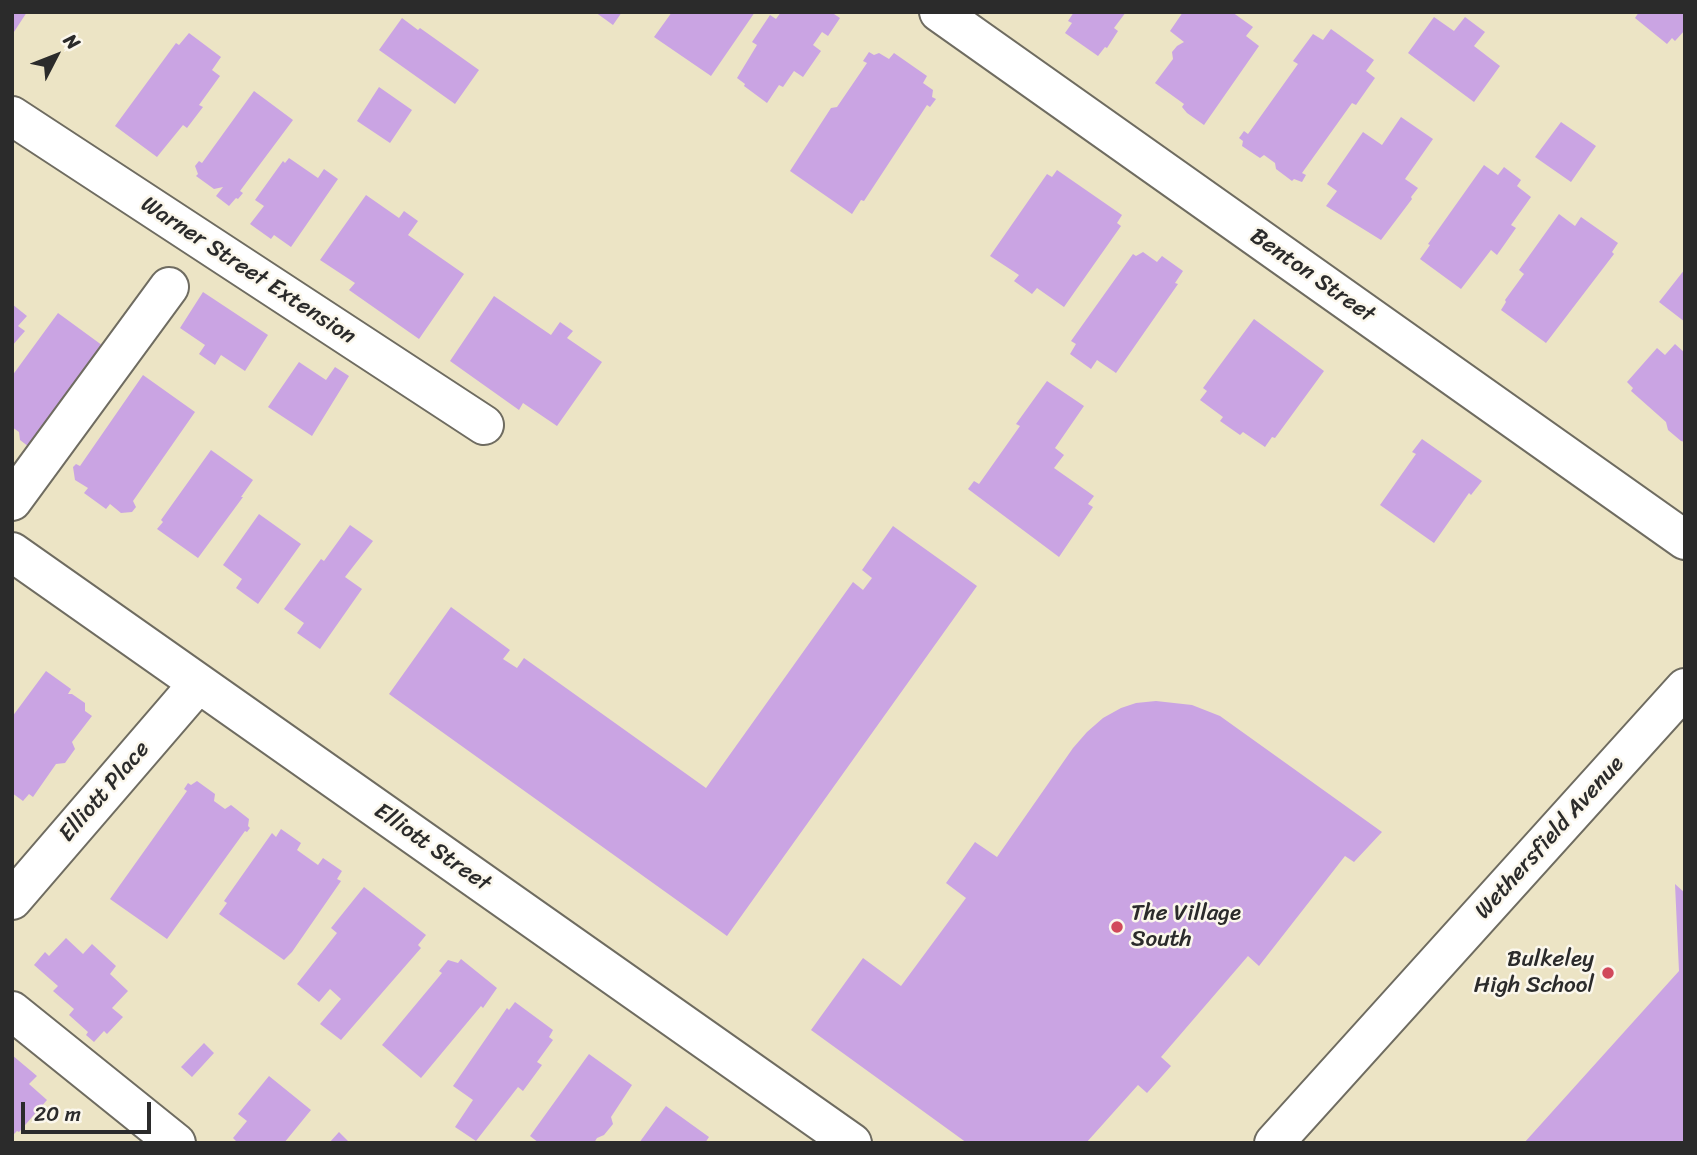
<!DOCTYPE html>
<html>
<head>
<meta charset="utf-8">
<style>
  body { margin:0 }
  #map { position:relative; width:1697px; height:1155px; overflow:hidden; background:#ece4c5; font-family:Sriracha,sans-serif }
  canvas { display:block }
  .frame { position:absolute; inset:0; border:14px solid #2b2b2b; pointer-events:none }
  .north { position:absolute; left:21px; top:21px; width:70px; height:70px; -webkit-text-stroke:5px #fbf7ec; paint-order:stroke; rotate:48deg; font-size:19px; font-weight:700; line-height:28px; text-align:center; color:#2b2b2b }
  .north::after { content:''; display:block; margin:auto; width:24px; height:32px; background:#2b2b2b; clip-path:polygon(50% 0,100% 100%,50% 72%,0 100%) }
  .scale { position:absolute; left:21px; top:1102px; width:130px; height:32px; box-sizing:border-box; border:4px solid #2b2b2b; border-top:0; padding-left:9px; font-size:21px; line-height:24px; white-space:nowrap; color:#2b2b2b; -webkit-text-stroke:5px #fbf7ec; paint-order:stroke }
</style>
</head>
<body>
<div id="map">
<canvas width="1697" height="1155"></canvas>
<div class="frame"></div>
<div class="north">N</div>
<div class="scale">20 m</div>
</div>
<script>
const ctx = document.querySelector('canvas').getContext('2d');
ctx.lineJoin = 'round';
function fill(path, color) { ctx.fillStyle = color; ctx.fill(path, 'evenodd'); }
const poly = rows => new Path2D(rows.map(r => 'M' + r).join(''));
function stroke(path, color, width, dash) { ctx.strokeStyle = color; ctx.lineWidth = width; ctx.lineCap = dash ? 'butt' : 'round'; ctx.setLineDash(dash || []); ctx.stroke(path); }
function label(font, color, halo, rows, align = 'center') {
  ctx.font = font + ' Sriracha,sans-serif'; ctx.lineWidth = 5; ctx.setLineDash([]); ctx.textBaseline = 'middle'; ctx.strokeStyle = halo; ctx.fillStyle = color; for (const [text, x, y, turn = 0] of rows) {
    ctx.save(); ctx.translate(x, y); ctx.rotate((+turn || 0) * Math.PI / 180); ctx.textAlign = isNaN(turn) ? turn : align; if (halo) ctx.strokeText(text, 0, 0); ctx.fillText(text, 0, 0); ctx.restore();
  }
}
const building = poly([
  [12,12,27,12,12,35],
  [595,12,622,12,613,25],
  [672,12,755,12,711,76,654,37],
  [781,12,831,12,840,18,828,36,822,32,813,45,821,51,803,77,794,71,783,87,779,85,767,103,744,86,745,84,737,78,757,45,752,42,770,15,776,19],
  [1074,12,1126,12,1114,28,1118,31,1107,48,1105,47,1098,56,1065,33,1072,23,1068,21],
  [1183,12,1232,12,1253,27,1246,36,1259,46,1204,125,1187,113,1182,107,1184,104,1155,83,1173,59,1172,52,1177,46,1184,42,1170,31],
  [1639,12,1685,12,1685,30,1675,41,1672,38,1667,44,1635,18],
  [1434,17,1454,31,1465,17,1485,32,1474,46,1500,66,1474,102,1408,53],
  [402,18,418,30,420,28,479,70,455,104,379,50],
  [1331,29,1374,60,1366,71,1375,78,1356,105,1352,103,1302,173,1306,175,1302,182,1294,179,1292,181,1276,169,1275,163,1264,155,1260,158,1242,146,1243,141,1239,138,1244,131,1248,134,1298,64,1293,61,1313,34,1323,40],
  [189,33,221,57,212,70,220,76,199,105,203,107,187,128,183,125,157,157,115,126,176,43,179,45],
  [869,52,874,55,879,53,889,59,894,53,927,76,923,83,933,90,932,97,936,99,930,107,927,105,864,201,861,200,852,214,790,171,831,108,837,107,867,63,863,61],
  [379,87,412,110,390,143,357,121],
  [254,91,293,120,240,191,243,193,238,199,236,198,229,206,216,196,223,187,214,189,196,176,198,174,195,166,199,161,202,163],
  [1401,117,1433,139,1405,179,1418,188,1411,197,1412,199,1381,240,1326,206,1337,191,1327,184,1363,132,1382,145],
  [1561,122,1596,146,1571,182,1535,157],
  [289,158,318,178,324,169,338,179,291,247,274,235,271,239,250,224,264,206,255,200,283,161,285,163],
  [1484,165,1498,175,1504,167,1521,180,1517,186,1531,197,1511,225,1516,228,1497,255,1491,250,1461,289,1420,259,1430,245,1428,244],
  [1057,170,1122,215,1117,223,1121,226,1064,307,1037,288,1032,294,1014,281,1019,275,990,256,1047,174,1052,177],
  [366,195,399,218,404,211,418,221,408,235,464,274,419,339,349,290,355,283,320,260],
  [1559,214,1575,226,1581,217,1618,243,1612,252,1614,254,1546,343,1501,310,1506,302,1505,300,1524,274,1519,270],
  [1143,252,1157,262,1162,256,1183,271,1175,283,1178,284,1116,373,1097,360,1091,369,1070,354,1076,344,1071,341,1133,254,1136,256],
  [1685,269,1685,322,1659,302],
  [203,292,268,335,245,371,221,355,215,365,199,354,205,345,180,328],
  [494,296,551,335,560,322,573,331,567,338,602,362,557,426,523,403,519,410,450,361],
  [12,304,27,316,18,326,25,331,12,346],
  [58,313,110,351,33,450,20,440,19,432,12,427,12,376],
  [1254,319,1324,371,1275,438,1272,437,1265,447,1243,432,1240,435,1220,421,1223,417,1200,400,1207,391,1203,388],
  [1675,344,1685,353,1685,442,1681,441,1668,430,1666,422,1631,391,1633,388,1627,382,1657,348,1665,355],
  [299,362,326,380,335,367,349,376,312,436,268,407],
  [143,375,195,412,133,501,136,507,132,512,121,513,110,504,106,509,84,493,88,488,75,480,73,467,76,464,80,466],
  [1047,381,1084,406,1055,448,1064,455,1054,468,1094,496,1088,504,1093,507,1059,557,968,489,974,481,979,484,1020,426,1016,424],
  [1422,439,1482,481,1471,495,1469,493,1434,543,1380,505,1416,454,1412,452],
  [211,450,253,480,241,497,243,497,198,558,157,529,163,522,161,520],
  [259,514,301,544,258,604,236,588,242,579,223,565],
  [350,525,373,541,345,577,362,589,320,649,297,633,304,623,284,609,321,559,324,561],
  [893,526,977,586,727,936,389,694,451,607,510,650,503,659,517,668,524,658,706,788,853,582,863,590,872,578,862,570],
  [46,671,71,689,68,694,72,694,85,703,85,711,92,716,72,742,75,749,65,763,56,764,33,797,29,794,23,801,12,793,12,717],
  [1156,701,1192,705,1220,716,1382,832,1354,862,1345,856,1259,966,1248,956,1161,1057,1171,1066,1147,1093,1138,1085,1086,1143,967,1143,811,1030,863,958,901,986,966,898,946,883,975,842,997,857,1073,748,1087,732,1103,718,1121,708,1136,703],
  [197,781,215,794,214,801,225,809,231,805,249,819,248,826,250,828,247,832,245,831,167,939,110,899,187,791,184,789,188,783,191,785],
  [281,829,301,843,297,850,318,865,323,858,342,871,337,879,341,881,292,952,284,960,219,914,227,903,224,901,272,833,276,837],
  [1675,884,1685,893,1685,1143,1524,1143,1679,971],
  [364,887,426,935,418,945,421,948,341,1040,320,1024,341,999,330,989,319,1002,297,984,337,933,331,928],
  [66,938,83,954,92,944,116,966,110,974,128,991,112,1008,123,1017,107,1034,104,1031,94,1042,86,1035,88,1032,69,1015,74,1009,53,991,58,986,34,965,45,952,49,956],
  [461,959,497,988,483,1008,481,1006,421,1078,382,1045,442,973,439,971,448,960,458,963],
  [515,1002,553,1030,549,1037,553,1040,537,1062,542,1065,523,1091,518,1087,476,1141,455,1127,473,1100,453,1086,507,1008,509,1010],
  [204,1043,214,1053,192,1077,181,1067],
  [589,1054,632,1085,611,1117,613,1124,604,1135,597,1138,594,1143,539,1143,530,1136],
  [12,1055,37,1076,29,1084,47,1100,19,1132,17,1131,12,1136],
  [269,1076,311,1110,284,1143,238,1143,233,1138,247,1121,238,1114],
  [666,1106,709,1137,705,1143,639,1143],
  [339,1132,350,1143,329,1143]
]);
const minor = poly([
  [939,12,1685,540],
  [12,116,484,425],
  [12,501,169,287],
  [12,552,852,1143],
  [12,900,198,684],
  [12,1011,176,1143]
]);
const major = poly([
  [1274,1143,1685,688]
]);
const markers = [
  [1117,927,7,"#d1495b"],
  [1608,973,7,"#d1495b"]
];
const streetNames = [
  ["Warner Street Extension",248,271,33],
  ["Benton Street",1312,276,35],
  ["Elliott Place",105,792,-49],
  ["Wethersfield Avenue",1550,838,-48],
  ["Elliott Street",432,848,35]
];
const poiNames = [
  ["The Village",1131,914],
  ["South",1131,940],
  ["Bulkeley",1594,960,"right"],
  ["High School",1594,986,"right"]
];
fill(building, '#caa4e3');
stroke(minor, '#6f6c61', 42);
stroke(major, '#6f6c61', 42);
stroke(minor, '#fff', 38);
stroke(major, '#fff', 38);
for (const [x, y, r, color] of markers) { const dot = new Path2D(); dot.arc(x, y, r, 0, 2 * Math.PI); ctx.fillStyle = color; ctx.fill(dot); stroke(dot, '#fbf7ec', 2.5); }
label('23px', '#2b2b2b', '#fbf7ec', streetNames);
label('23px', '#2b2b2b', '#fbf7ec', poiNames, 'left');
</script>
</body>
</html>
